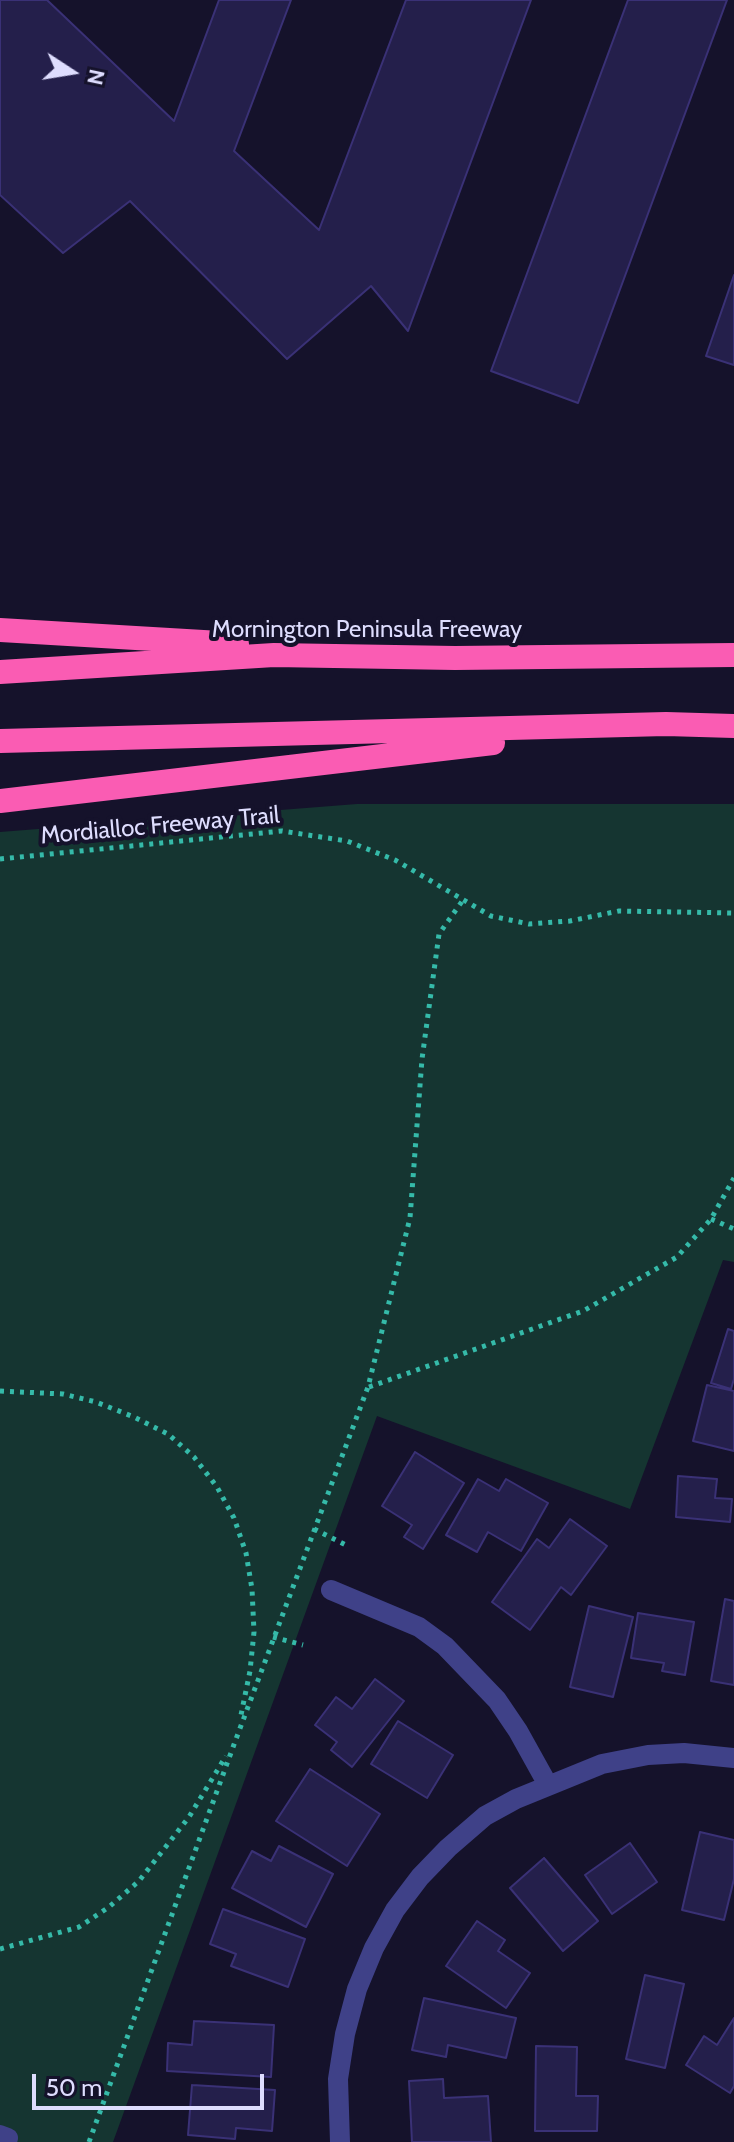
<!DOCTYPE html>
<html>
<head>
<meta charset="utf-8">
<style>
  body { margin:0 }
  #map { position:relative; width:734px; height:2142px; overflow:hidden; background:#15122b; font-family:Cabin,sans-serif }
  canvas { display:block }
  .north { position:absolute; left:32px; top:32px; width:80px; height:80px; -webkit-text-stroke:6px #15122b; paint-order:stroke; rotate:102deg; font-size:22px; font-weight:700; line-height:32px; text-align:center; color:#deddfe }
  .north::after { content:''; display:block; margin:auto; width:28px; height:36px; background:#deddfe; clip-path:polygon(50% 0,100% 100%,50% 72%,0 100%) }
  .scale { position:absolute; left:32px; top:2074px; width:232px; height:36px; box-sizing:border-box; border:4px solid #deddfe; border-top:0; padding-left:10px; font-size:24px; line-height:28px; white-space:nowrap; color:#deddfe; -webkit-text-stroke:6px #15122b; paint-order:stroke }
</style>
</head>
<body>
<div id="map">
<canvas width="734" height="2142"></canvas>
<div class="north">N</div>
<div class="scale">50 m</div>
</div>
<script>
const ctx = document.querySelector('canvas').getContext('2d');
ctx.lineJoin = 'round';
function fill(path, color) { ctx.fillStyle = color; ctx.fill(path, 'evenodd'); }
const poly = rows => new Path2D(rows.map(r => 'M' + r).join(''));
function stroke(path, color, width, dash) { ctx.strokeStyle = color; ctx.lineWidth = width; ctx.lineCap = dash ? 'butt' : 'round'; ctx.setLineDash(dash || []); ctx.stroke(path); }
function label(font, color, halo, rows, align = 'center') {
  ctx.font = font + ' Cabin,sans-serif'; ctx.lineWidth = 8; ctx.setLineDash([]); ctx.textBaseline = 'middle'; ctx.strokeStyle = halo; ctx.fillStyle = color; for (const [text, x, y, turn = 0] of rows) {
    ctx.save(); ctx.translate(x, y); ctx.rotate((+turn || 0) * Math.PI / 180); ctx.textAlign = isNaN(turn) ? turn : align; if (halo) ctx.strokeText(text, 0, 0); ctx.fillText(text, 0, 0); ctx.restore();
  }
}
const green = poly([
  [357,804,734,804,734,1262,723,1260,630,1509,377,1416,113,2142,0,2142,0,832]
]);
const building = poly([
  [0,0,47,0,174,121,219,0,291,0,234,151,319,230,406,0,531,0,408,331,371,286,287,359,130,201,63,253,0,195,0,0],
  [628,0,727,0,578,403,491,371,628,0],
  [734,275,734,365,706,356,734,275],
  [728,1329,734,1331,734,1379,731,1389,711,1383,728,1329],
  [707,1385,734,1391,734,1451,693,1441,707,1385],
  [415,1452,464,1483,423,1549,404,1537,412,1525,382,1506,415,1452],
  [678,1476,717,1479,715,1498,732,1499,730,1522,676,1517,678,1476],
  [478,1479,499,1491,506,1479,548,1503,521,1551,488,1532,477,1552,446,1535,478,1479],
  [570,1519,607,1546,571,1595,561,1587,530,1630,492,1602,537,1539,549,1548,570,1519],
  [725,1599,734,1601,734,1685,711,1681,725,1599],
  [589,1606,633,1617,613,1697,570,1687,589,1606],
  [638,1613,694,1622,685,1675,662,1671,664,1663,631,1658,638,1613],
  [375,1679,404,1701,352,1767,331,1750,337,1742,315,1725,336,1697,352,1709,375,1679],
  [398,1721,453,1755,427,1798,371,1764,398,1721],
  [310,1769,380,1814,347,1866,276,1821,310,1769],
  [700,1832,734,1840,734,1879,724,1920,682,1910,700,1832],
  [630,1843,657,1882,612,1914,585,1875,630,1843],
  [279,1846,333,1874,306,1927,232,1888,252,1851,271,1861,279,1846],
  [544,1858,598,1921,563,1951,510,1888,544,1858],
  [223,1909,305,1939,288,1987,231,1966,236,1954,210,1944,223,1909],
  [477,1921,505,1940,498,1951,530,1973,506,2008,446,1966,477,1921],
  [645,1975,684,1984,665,2068,626,2059,645,1975],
  [424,1998,516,2018,506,2058,448,2045,446,2057,412,2050,424,1998],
  [734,2018,734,2086,730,2093,686,2065,704,2036,717,2045,734,2018],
  [194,2021,274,2025,271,2077,167,2071,168,2043,192,2045,194,2021],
  [536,2046,577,2047,576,2096,598,2096,597,2131,535,2131,536,2046],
  [443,2079,444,2098,488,2096,491,2142,412,2142,409,2081,443,2079],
  [192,2085,275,2090,272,2131,236,2128,235,2139,188,2135,192,2085]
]);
const path = poly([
  [0,859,282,831,347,841,395,860,491,916,529,924,570,921,619,911,734,913],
  [711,1219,734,1229],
  [369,1387,583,1311,677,1257,711,1219,734,1178],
  [0,1391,63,1394,96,1402,134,1417,168,1434,194,1457,217,1487,234,1518,246,1553,252,1589,254,1632,250,1671,240,1720],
  [314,1529,346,1545],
  [273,1637,303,1645],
  [0,1949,79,1927,109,1907,139,1881,189,1817,226,1756],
  [89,2142,236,1739,368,1387,410,1218,422,1059,439,934,463,900]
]);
const minor = poly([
  [331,1590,419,1627,445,1646,497,1700,518,1731,548,1785],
  [0,2135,8,2138],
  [340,2142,338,2079,345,2034,357,1989,374,1948,395,1910,420,1877,448,1848,485,1816,516,1799,602,1764,648,1755,684,1753,734,1758]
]);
const highway = poly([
  [0,630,237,644],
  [0,672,274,655,455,658,734,655],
  [0,741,666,724,734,726],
  [0,801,493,743]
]);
const streetNames = [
  ["Mornington Peninsula Freeway",367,630],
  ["Mordialloc Freeway Trail",160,826,-5]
];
fill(green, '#153531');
fill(building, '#241f4b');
stroke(building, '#3a3176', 2);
stroke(path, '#35baa9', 5, [4, 6]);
stroke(minor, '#3f4188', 20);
stroke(highway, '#fa5cb3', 24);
label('24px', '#deddfe', '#15122b', streetNames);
</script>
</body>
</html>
